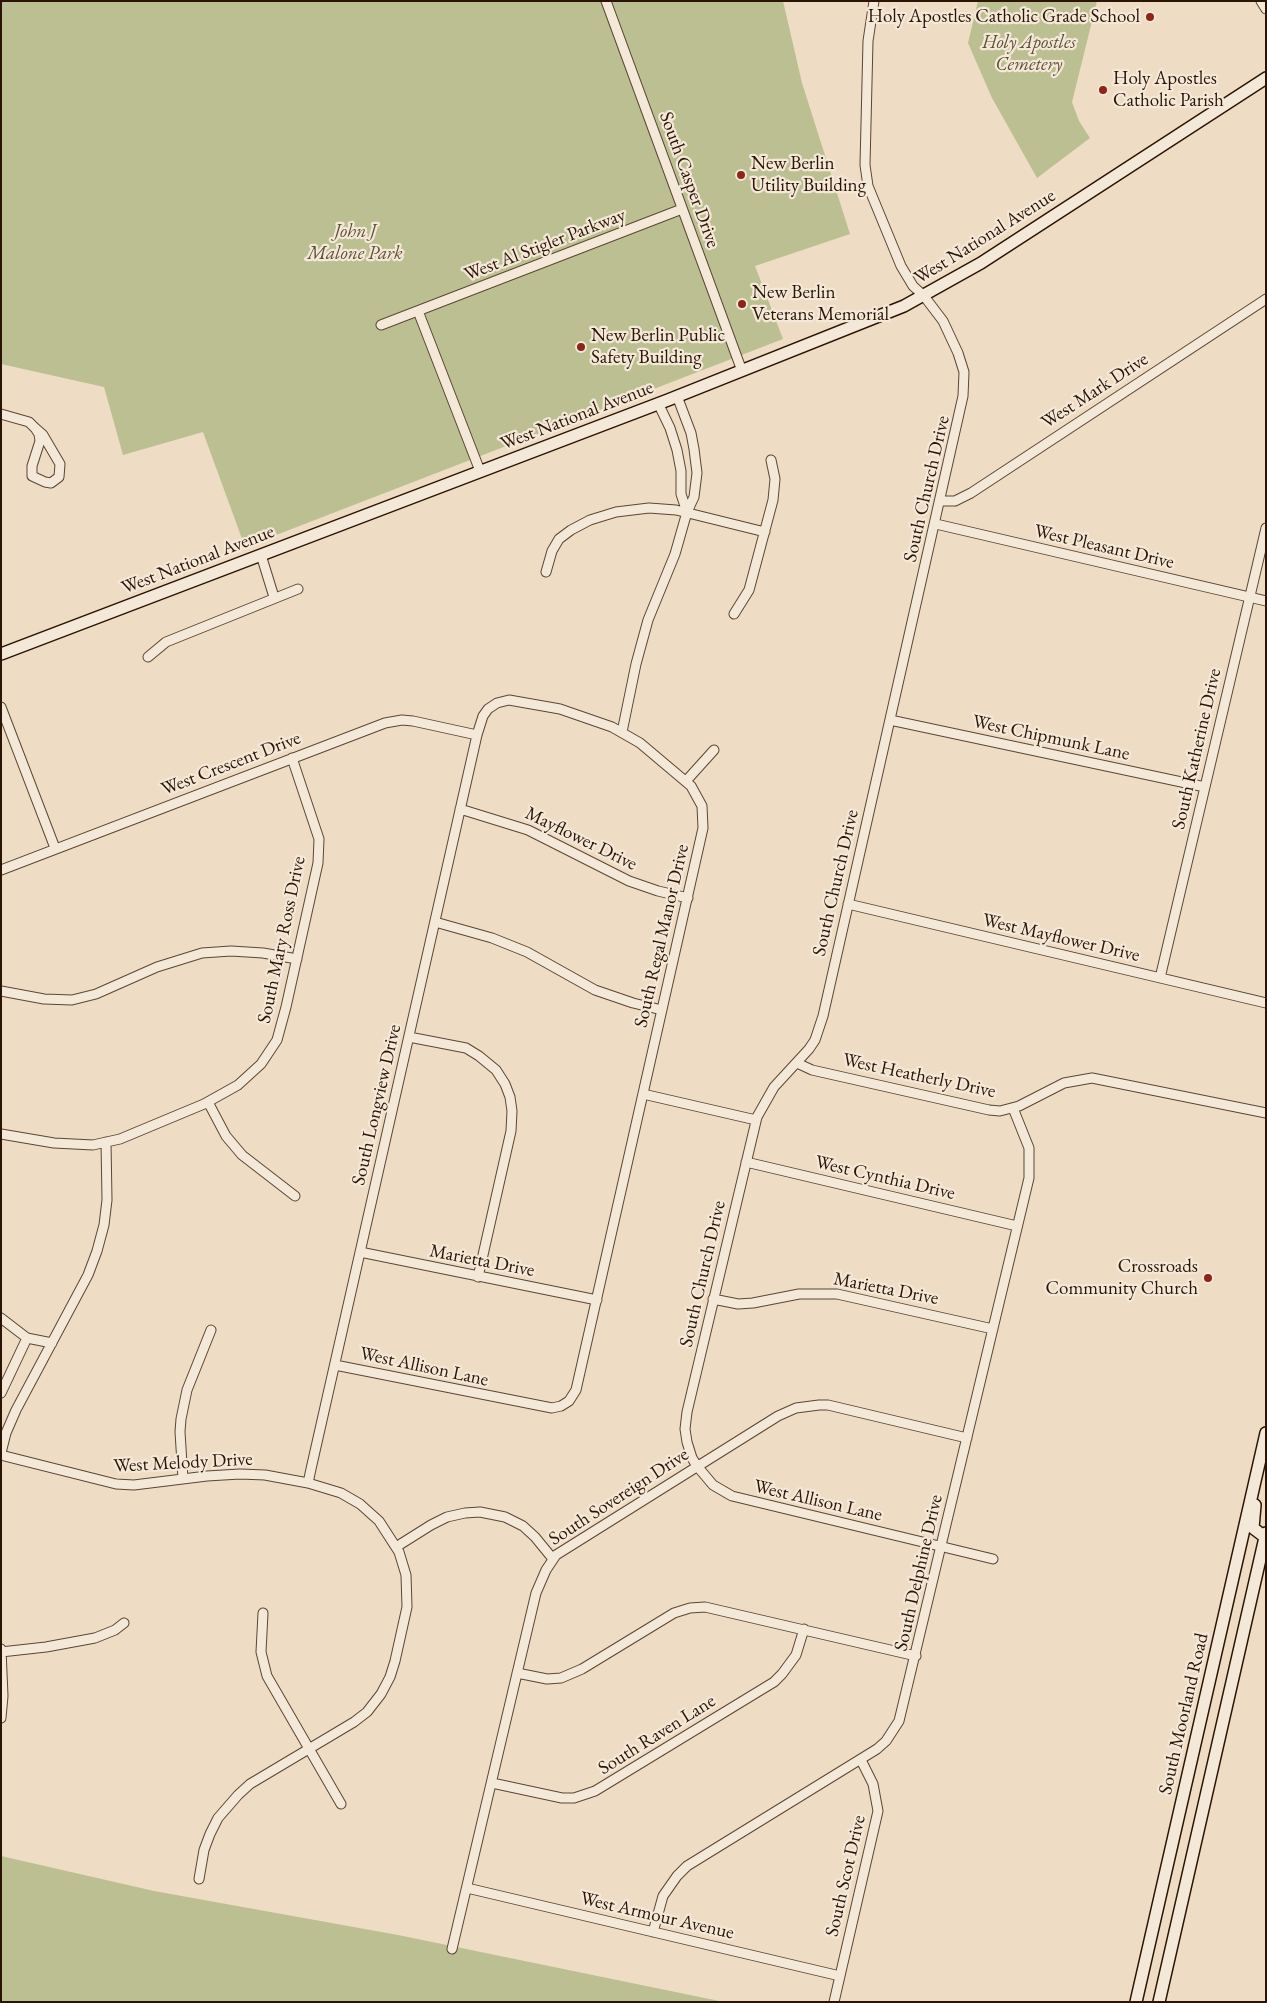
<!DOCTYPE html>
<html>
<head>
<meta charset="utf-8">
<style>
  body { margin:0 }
  #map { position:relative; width:1267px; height:2003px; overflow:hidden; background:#eedcc4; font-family:"EB Garamond",serif }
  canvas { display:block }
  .frame { position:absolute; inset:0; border:2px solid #2b1403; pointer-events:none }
</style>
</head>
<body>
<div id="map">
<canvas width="1267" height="2003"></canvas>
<div class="frame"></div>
</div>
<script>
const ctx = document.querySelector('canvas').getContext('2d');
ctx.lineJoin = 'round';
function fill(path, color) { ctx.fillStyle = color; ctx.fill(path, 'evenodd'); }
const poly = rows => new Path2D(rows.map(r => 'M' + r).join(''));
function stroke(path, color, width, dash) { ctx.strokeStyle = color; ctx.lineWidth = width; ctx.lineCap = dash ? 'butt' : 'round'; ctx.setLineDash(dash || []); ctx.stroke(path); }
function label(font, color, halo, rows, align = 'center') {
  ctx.font = font + ' "EB Garamond",serif'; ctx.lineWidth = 4.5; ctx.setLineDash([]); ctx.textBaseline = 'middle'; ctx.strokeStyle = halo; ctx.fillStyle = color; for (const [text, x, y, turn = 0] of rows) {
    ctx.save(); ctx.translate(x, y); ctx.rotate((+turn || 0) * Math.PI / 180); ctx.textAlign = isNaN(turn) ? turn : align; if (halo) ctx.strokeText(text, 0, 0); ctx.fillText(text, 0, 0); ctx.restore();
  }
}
const green = poly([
  [1,1,783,1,802,83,850,234,755,266,783,339,245,547,203,432,123,455,104,387,1,364],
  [978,1,1097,1,1072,102,1079,121,1090,138,1037,178,992,98,968,43],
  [1,1856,154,1891,398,1935,724,2002,1,2002]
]);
const street = poly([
  [606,1,742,371],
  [874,1,868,41,865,165,868,186,901,266,913,286,924,296,943,321,958,353,964,372,963,396,823,1016,815,1040,809,1049,774,1087,757,1117,687,1412,685,1429,687,1442,692,1458,697,1466,713,1485,732,1496,993,1559],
  [1261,1,1266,9],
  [418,311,480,471],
  [381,325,682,209],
  [658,403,670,428,677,450,681,471,681,494,687,512],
  [1,414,29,422,35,428,43,435,60,464,59,477,51,483,45,482,32,476,32,466,40,441,39,434,35,428],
  [941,501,955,501,971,493,1266,299],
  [936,524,1266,601],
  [261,555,274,597],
  [546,572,552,551,559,539,571,530,590,520,616,512,649,508,676,510,765,532],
  [734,614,749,590,773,500,775,479,771,460],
  [148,657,166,642,298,589],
  [1,707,55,848],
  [890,720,1205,787],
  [622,732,636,664,648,620,675,554,687,512,694,497,697,473,694,449,691,433,677,396],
  [686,781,714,750],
  [460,809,528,830,629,881,658,891,688,898],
  [1,870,385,723,402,720,413,721,477,735],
  [848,904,1266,1003],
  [435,922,492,938,527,952,595,990,633,1003,662,1010],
  [1160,978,1266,528],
  [1,991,44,999,72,1000,96,994,157,967,202,953,231,951,263,953,297,959],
  [409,1037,466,1048,479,1056,496,1070,505,1084,510,1097,512,1111,511,1131,478,1277],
  [797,1063,812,1070,989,1110,1000,1111,1019,1106,1064,1083,1092,1078,1266,1113],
  [643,1094,756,1120],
  [208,1102,226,1136,242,1155,295,1196],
  [1,1134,54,1143,93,1145,120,1139,204,1104,238,1085,261,1064,277,1040,286,1007,318,863,319,839,292,758],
  [746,1162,1017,1226],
  [360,1252,597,1300],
  [713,1299,738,1304,753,1303,799,1294,837,1294,993,1329],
  [1,1318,27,1338,52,1343],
  [1,1393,27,1338],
  [1,1453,6,1433,16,1410,88,1275,97,1251,104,1225,107,1200,106,1142],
  [1,1455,116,1484,134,1485,207,1476,240,1474,265,1475,308,1483,341,1493,360,1504,379,1521,399,1552,406,1575,407,1607,395,1661,390,1677,381,1694,367,1712,354,1722,250,1784,238,1795,218,1818,210,1834,204,1850,199,1879],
  [183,1479,180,1432,181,1419,187,1390,211,1330],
  [308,1483,311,1469,477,735,483,716,488,709,497,703,509,700,560,709,612,727,640,743,691,786,702,806,703,828,576,1390,569,1401,561,1406,552,1408,335,1365],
  [396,1547,431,1525,447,1517,465,1513,480,1512,505,1517,523,1526,535,1537,553,1559],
  [263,1613,261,1652,267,1676,341,1804],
  [1,1649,3,1696,1,1718],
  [1,1652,46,1647,95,1638,115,1630,124,1623],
  [517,1673,547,1679,561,1678,582,1669,674,1613,690,1608,705,1607,916,1656],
  [492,1783,562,1798,574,1798,595,1791,774,1682,782,1674,796,1655,804,1629],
  [467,1888,840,1976],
  [653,1932,663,1896,677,1876,687,1866,877,1749,886,1741,899,1721,1029,1178,1029,1148,1013,1108],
  [452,1949,536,1593,546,1570,556,1555,778,1416,796,1408,819,1405,828,1405,967,1438],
  [834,2002,878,1811,873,1784,861,1760]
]);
const secondary = poly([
  [1,654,668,400,904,306,981,263,1266,78],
  [1255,1505,1253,1528,1265,1537],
  [1136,2002,1266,1433],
  [1159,2002,1266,1533]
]);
const markers = [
  [1150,17,5,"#8f2418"],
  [1103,90,5,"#8f2418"],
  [741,175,5,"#8f2418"],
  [742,304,5,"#8f2418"],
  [581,347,5,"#8f2418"],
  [1208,1278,5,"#8f2418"]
];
const poiNames = [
  ["Holy Apostles Catholic Grade School",1140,17,"right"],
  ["Holy Apostles",1113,79],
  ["Catholic Parish",1113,101],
  ["New Berlin",751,164],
  ["Utility Building",751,186],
  ["New Berlin",752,293],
  ["Veterans Memorial",752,315],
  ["New Berlin Public",591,336],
  ["Safety Building",591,358],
  ["Crossroads",1198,1267,"right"],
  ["Community Church",1198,1289,"right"]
];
const parkNames = [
  ["Holy Apostles",1029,43],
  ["Cemetery",1029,65],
  ["John J",355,232],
  ["Malone Park",355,254]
];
const streetNames = [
  ["South Casper Drive",689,180,70],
  ["West National Avenue",985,237,-32],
  ["West Al Stigler Parkway",545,245,-21],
  ["West Mark Drive",1095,391,-33],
  ["West National Avenue",577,416,-21],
  ["South Church Drive",927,489,-77],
  ["West Pleasant Drive",1104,547,13],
  ["West National Avenue",198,560,-21],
  ["West Chipmunk Lane",1051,738,12],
  ["South Katherine Drive",1197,749,-77],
  ["West Crescent Drive",231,764,-21],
  ["Mayflower Drive",581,839,26],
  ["South Church Drive",836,883,-77],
  ["South Regal Manor Drive",662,936,-77],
  ["West Mayflower Drive",1061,938,13],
  ["South Mary Ross Drive",282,940,-78],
  ["West Heatherly Drive",919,1076,12],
  ["South Longview Drive",377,1105,-77],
  ["West Cynthia Drive",885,1178,13],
  ["Marietta Drive",482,1261,11],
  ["South Church Drive",703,1274,-77],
  ["Marietta Drive",886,1289,11],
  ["West Allison Lane",424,1367,12],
  ["West Melody Drive",183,1463,-3],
  ["South Sovereign Drive",619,1497,-33],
  ["West Allison Lane",818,1501,13],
  ["South Delphine Drive",919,1573,-77],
  ["South Moorland Road",1184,1714,-77],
  ["South Raven Lane",657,1735,-32],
  ["South Scot Drive",846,1876,-77],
  ["West Armour Avenue",657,1916,13]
];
fill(green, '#bcbf91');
stroke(street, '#5c4633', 11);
stroke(secondary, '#2b1403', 14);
stroke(street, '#f4e8d9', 9);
stroke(secondary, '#f4e8d9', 11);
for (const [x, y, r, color] of markers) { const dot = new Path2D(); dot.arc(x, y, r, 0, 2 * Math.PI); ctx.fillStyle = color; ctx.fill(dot); stroke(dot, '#f4e8d9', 2); }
label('19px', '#2b1403', '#f4e8d9', poiNames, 'left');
label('italic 19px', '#5e5035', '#f4e8d9', parkNames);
label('19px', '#2b1403', '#f4e8d9', streetNames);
</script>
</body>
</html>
